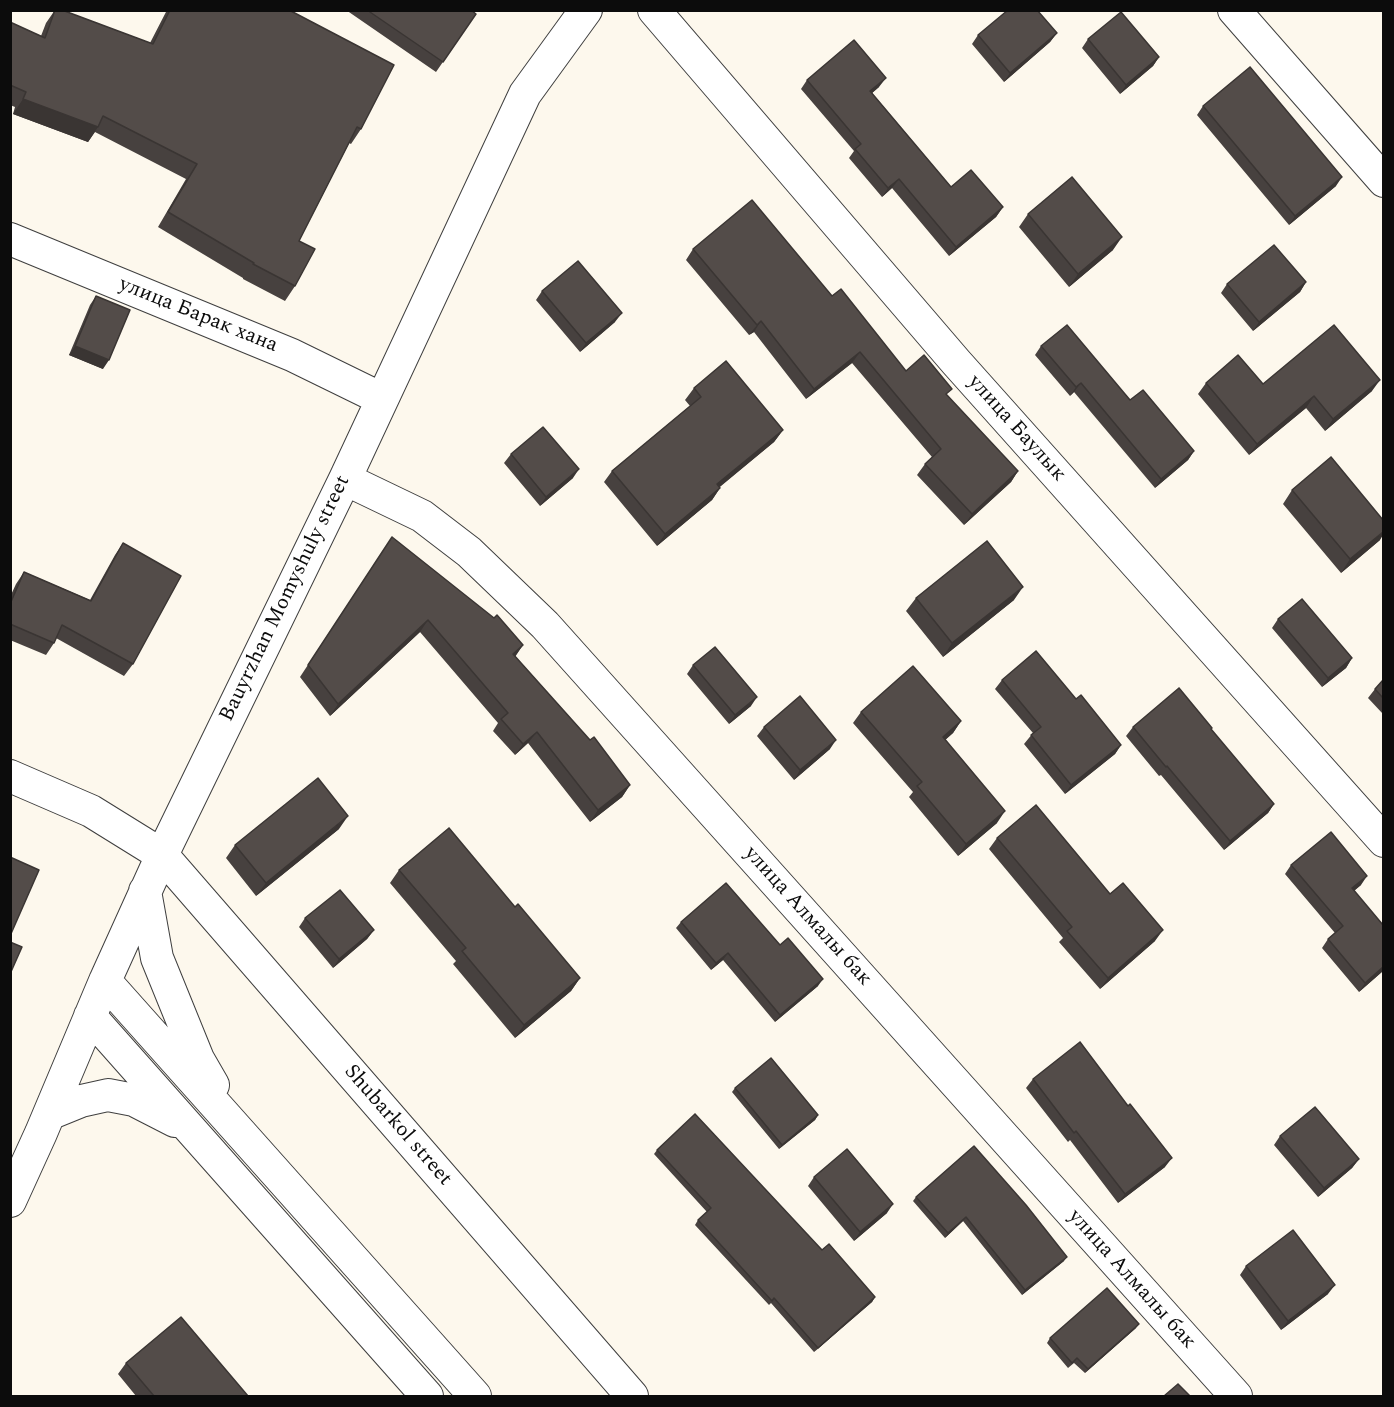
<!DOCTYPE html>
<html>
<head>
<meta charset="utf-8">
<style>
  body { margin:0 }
  #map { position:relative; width:1394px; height:1407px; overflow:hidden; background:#fdf8ed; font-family:Spectral,serif }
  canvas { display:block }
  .frame { position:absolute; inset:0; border:12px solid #0c0c0c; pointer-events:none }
</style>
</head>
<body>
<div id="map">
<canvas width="1394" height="1407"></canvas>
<div class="frame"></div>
</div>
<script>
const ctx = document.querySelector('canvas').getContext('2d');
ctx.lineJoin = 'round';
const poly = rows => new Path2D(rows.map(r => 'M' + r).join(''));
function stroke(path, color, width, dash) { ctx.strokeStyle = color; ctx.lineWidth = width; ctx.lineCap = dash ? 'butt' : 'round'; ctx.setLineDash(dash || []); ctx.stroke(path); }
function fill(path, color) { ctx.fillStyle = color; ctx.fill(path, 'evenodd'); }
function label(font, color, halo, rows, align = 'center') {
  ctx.font = font + ' Spectral,serif'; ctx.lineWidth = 6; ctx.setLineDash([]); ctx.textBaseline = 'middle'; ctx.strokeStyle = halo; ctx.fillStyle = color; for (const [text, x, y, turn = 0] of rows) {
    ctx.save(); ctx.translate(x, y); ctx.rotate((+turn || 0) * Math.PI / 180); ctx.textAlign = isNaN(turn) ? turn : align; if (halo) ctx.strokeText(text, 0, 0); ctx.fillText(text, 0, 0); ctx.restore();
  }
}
const minor = poly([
  [654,10,956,362,1384,841],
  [1234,10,1384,181],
  [10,239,292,355,382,399],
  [345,479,422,516,469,552,545,625,1236,1396],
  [10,776,91,811,162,855,632,1396],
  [145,891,157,958,198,1059,213,1085],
  [105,981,475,1396],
  [90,1016,427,1396],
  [49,1114,81,1101,108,1095,134,1100,175,1121],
  [10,1201,41,1133,105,981,162,855,345,479,525,94,586,10]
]);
const wall = poly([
  [55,10,62,10,150,43,167,10,289,10,361,129,351,144,349,143,299,241,295,286,285,301,243,279,243,278,158,227,186,179,95,132,88,142,13,114,15,107,10,105,10,22,41,36,46,23],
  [346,10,471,10,476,14,436,72],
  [1057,33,1050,42,1004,82,972,44,978,35],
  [1088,39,1159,57,1153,66,1120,94,1082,48],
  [807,80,879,87,872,93,951,187,1003,207,996,217,949,256,892,188,882,197,849,158,854,151,801,89],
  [1203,106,1336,186,1289,225,1197,115],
  [1028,214,1113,250,1069,287,1019,227],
  [693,249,832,296,906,371,947,396,1018,471,1011,482,964,525,917,475,925,464,932,457,852,363,806,399,754,332,749,335,686,260],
  [1306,282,1300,292,1253,331,1221,293,1227,284],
  [542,291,615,322,580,352,536,300],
  [96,296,103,369,69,355,90,305],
  [1041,346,1130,400,1194,451,1188,460,1155,488,1074,392,1070,396,1035,355],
  [1206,383,1372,391,1325,431,1306,408,1249,455,1198,394],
  [694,388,783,430,774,442,719,487,720,488,712,500,657,546,604,482,612,471,690,406,685,400],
  [511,454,573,478,540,506,504,463],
  [1292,490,1380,540,1341,573,1283,504],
  [123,543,133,664,124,676,56,638,54,643,46,655,10,640,10,597,16,584,24,572,90,600,115,555],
  [384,549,523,645,515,656,630,785,622,797,590,822,528,743,515,755,493,731,498,723,420,632,330,716,300,677],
  [916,598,1014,600,943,657,906,611],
  [1278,619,1352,658,1346,668,1322,687,1272,628],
  [693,665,751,706,729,724,687,674],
  [1002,680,1076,699,1121,745,1115,754,1065,794,1024,744,1033,733,995,689],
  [1383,680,1383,714,1368,698,1375,689],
  [861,712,961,721,953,733,945,740,997,823,958,856,909,797,913,792,853,723],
  [764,727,830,749,794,780,757,736],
  [1133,727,1211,730,1274,804,1268,813,1224,850,1161,775,1159,776,1126,736],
  [339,829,256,896,226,858,235,845],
  [997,838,1155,941,1100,989,1059,942,1063,938,989,849],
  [1291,865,1361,885,1354,891,1383,925,1383,971,1359,992,1322,948,1328,939,1335,933,1285,874],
  [399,870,515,907,580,978,571,991,515,1038,453,964,456,961,390,883],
  [305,918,374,930,367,939,333,968,299,927],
  [681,922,780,945,818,986,775,1022,723,960,711,970,676,928],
  [1033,1079,1128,1106,1165,1167,1118,1203,1070,1140,1068,1142,1026,1088],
  [735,1088,818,1115,815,1120,779,1149,732,1092],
  [1280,1136,1359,1159,1352,1168,1318,1197,1274,1145],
  [974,1146,1064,1261,1022,1295,963,1221,945,1238,913,1201,916,1197],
  [657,1150,822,1250,875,1297,872,1302,814,1352,771,1303,769,1305,695,1225,698,1220,707,1212,654,1154],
  [814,1177,887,1213,854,1241,808,1186],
  [1246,1266,1328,1294,1281,1330,1240,1275],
  [1136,1328,1085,1373,1074,1363,1068,1368,1047,1343,1050,1338],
  [126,1363,248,1396,136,1396,118,1374]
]);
const shadedWall = poly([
  [1057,33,1050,42,1004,82,1010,73],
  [1159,57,1153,66,1120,94,1126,85],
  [886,78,879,87,864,100,870,91],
  [23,99,98,127,88,142,13,114],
  [1342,177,1336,186,1289,225,1295,216],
  [899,179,892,188,882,197,888,188],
  [1003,207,996,217,949,256,956,247],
  [1122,237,1113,250,1069,287,1078,274],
  [1306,282,1300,292,1253,331,1259,322],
  [622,313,615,322,580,352,586,343],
  [761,321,754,332,749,335,757,325],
  [75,346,109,360,103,369,69,355],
  [860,352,852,363,806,399,814,389],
  [1380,380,1372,391,1325,431,1333,419],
  [1081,383,1074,392,1070,396,1076,387],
  [1314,396,1306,408,1249,455,1257,444],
  [783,430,774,442,709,496,717,484],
  [1194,451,1188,460,1155,488,1161,479],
  [579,469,573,478,540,506,546,497],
  [1018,471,1011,482,964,525,972,514],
  [720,488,712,500,657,546,665,534],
  [1383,532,1383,535,1380,540,1341,573,1350,559],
  [1023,587,1014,600,943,657,952,643],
  [428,620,420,632,330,716,338,704],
  [523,645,515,657,513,654],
  [1352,658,1346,668,1322,687,1328,678],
  [757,697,751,706,729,724,735,715],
  [961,721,953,733,935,749,943,737],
  [537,732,528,743,515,755,523,744],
  [836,740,830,749,794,780,800,770],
  [1121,745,1115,754,1065,794,1071,785],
  [630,785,622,797,590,822,598,810],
  [1274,804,1268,813,1224,850,1230,841],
  [1005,811,997,823,958,856,966,844],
  [348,816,339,829,256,896,266,883],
  [1367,876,1361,885,1346,897,1352,888],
  [374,930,367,939,333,968,339,959],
  [1163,930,1155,941,1100,989,1108,978],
  [728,953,723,960,711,970,716,963],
  [1383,967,1383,971,1359,992,1365,983],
  [580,978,571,991,515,1038,524,1025],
  [823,979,818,986,775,1022,780,1015],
  [818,1115,815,1120,779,1149,782,1145],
  [1172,1158,1165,1167,1118,1203,1125,1194],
  [1359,1159,1352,1168,1318,1197,1324,1188],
  [893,1204,887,1213,854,1241,860,1232],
  [966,1217,963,1221,945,1238,948,1233],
  [1067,1257,1064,1261,1022,1295,1025,1290],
  [1335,1285,1328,1294,1281,1330,1288,1321],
  [875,1297,872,1302,814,1352,818,1348],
  [1139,1324,1136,1328,1085,1373,1088,1369]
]);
const building = poly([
  [55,10,62,10,153,44,170,10,289,10,394,65,361,129,357,127,299,241,315,249,295,286,253,264,254,263,168,212,197,164,103,116,98,127,23,99,26,92,10,85,10,22,45,38,55,10],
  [367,10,471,10,476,14,443,62,367,10],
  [1008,10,1037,10,1057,33,1010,73,978,35,1008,10],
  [1121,12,1159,57,1126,85,1088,39,1121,12],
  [854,40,886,78,870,91,951,187,971,170,1003,207,956,247,899,179,888,188,855,149,861,144,807,80,854,40],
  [1250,67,1342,177,1295,216,1203,106,1250,67],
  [1072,177,1122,237,1078,274,1028,214,1072,177],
  [752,200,832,296,841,289,906,371,924,355,952,389,946,394,1018,471,972,514,925,464,941,449,860,352,814,389,761,321,757,325,693,249,752,200],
  [1274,245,1306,282,1259,322,1227,284,1274,245],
  [578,261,622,313,586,343,542,291,578,261],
  [96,296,130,310,109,360,75,346,96,296],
  [1067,325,1130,400,1143,390,1194,451,1161,479,1081,383,1076,387,1041,346,1067,325],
  [1334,325,1380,380,1333,419,1314,396,1257,444,1206,383,1238,355,1263,384,1334,325],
  [726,361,783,430,717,484,720,488,665,534,612,471,701,397,694,388,726,361],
  [543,427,579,469,546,497,511,454,543,427],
  [1331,457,1383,520,1383,532,1350,559,1292,490,1331,457],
  [392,537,494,618,497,615,523,645,513,654,590,740,594,737,630,785,598,810,537,732,523,744,501,719,508,713,428,620,338,704,308,665,392,537],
  [987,541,1023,587,952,643,916,598,987,541],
  [123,543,181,576,133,664,62,625,54,643,10,624,10,604,24,572,91,601,123,543],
  [1302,599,1352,658,1328,678,1278,619,1302,599],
  [715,647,757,697,735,715,693,665,715,647],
  [1036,651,1076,699,1081,695,1121,745,1071,785,1031,735,1041,727,1002,680,1036,651],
  [913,666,961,721,943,737,1005,811,966,844,917,786,922,782,861,712,913,666],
  [1383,680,1383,698,1375,689,1383,680],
  [1179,688,1212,728,1211,729,1274,804,1230,841,1167,766,1166,767,1133,727,1179,688],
  [800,696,836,740,800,770,764,727,800,696],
  [318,778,348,816,266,883,235,845,318,778],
  [1036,805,1110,894,1123,883,1163,930,1108,978,1067,931,1072,927,997,838,1036,805],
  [449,828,515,907,518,904,580,978,524,1025,462,951,466,948,399,870,449,828],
  [1331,832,1367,876,1352,888,1383,925,1383,967,1365,983,1328,939,1343,926,1291,865,1331,832],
  [10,857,39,870,10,936,10,857],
  [726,883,780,945,788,938,823,979,780,1015,728,953,716,963,681,922,726,883],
  [340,890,374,930,339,959,305,918,340,890],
  [10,942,22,947,10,974,10,942],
  [1080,1042,1128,1106,1130,1104,1172,1158,1125,1194,1076,1131,1074,1133,1033,1079,1080,1042],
  [771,1058,818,1115,782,1145,735,1088,771,1058],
  [1315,1107,1359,1159,1324,1188,1280,1136,1315,1107],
  [695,1114,822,1250,829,1244,875,1297,818,1348,774,1298,772,1301,698,1220,711,1208,657,1150,695,1114],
  [974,1146,1026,1205,1067,1257,1025,1290,966,1217,948,1233,916,1197,974,1146],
  [847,1149,893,1204,860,1232,814,1177,847,1149],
  [1293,1230,1335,1285,1288,1321,1246,1266,1293,1230],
  [1107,1288,1139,1324,1088,1369,1077,1358,1072,1363,1050,1338,1107,1288],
  [181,1317,248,1396,154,1396,126,1363,181,1317],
  [1178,1384,1190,1396,1164,1396,1178,1384]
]);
const streetNames = [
  ["улица Барак хана",198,316,22],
  ["улица Баулык",1016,429,48],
  ["Bauyrzhan Momyshuly street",286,599,-64],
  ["улица Алмалы бак",807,917,48],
  ["Shubarkol street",397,1126,49],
  ["улица Алмалы бак",1131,1280,48]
];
stroke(minor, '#3f3f3f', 34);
stroke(minor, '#fff', 32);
fill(wall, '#47413f');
fill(shadedWall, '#3a3533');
fill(building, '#534c49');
stroke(building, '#3a3533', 1.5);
label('21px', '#0c0c0c', '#fff', streetNames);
</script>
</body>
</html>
